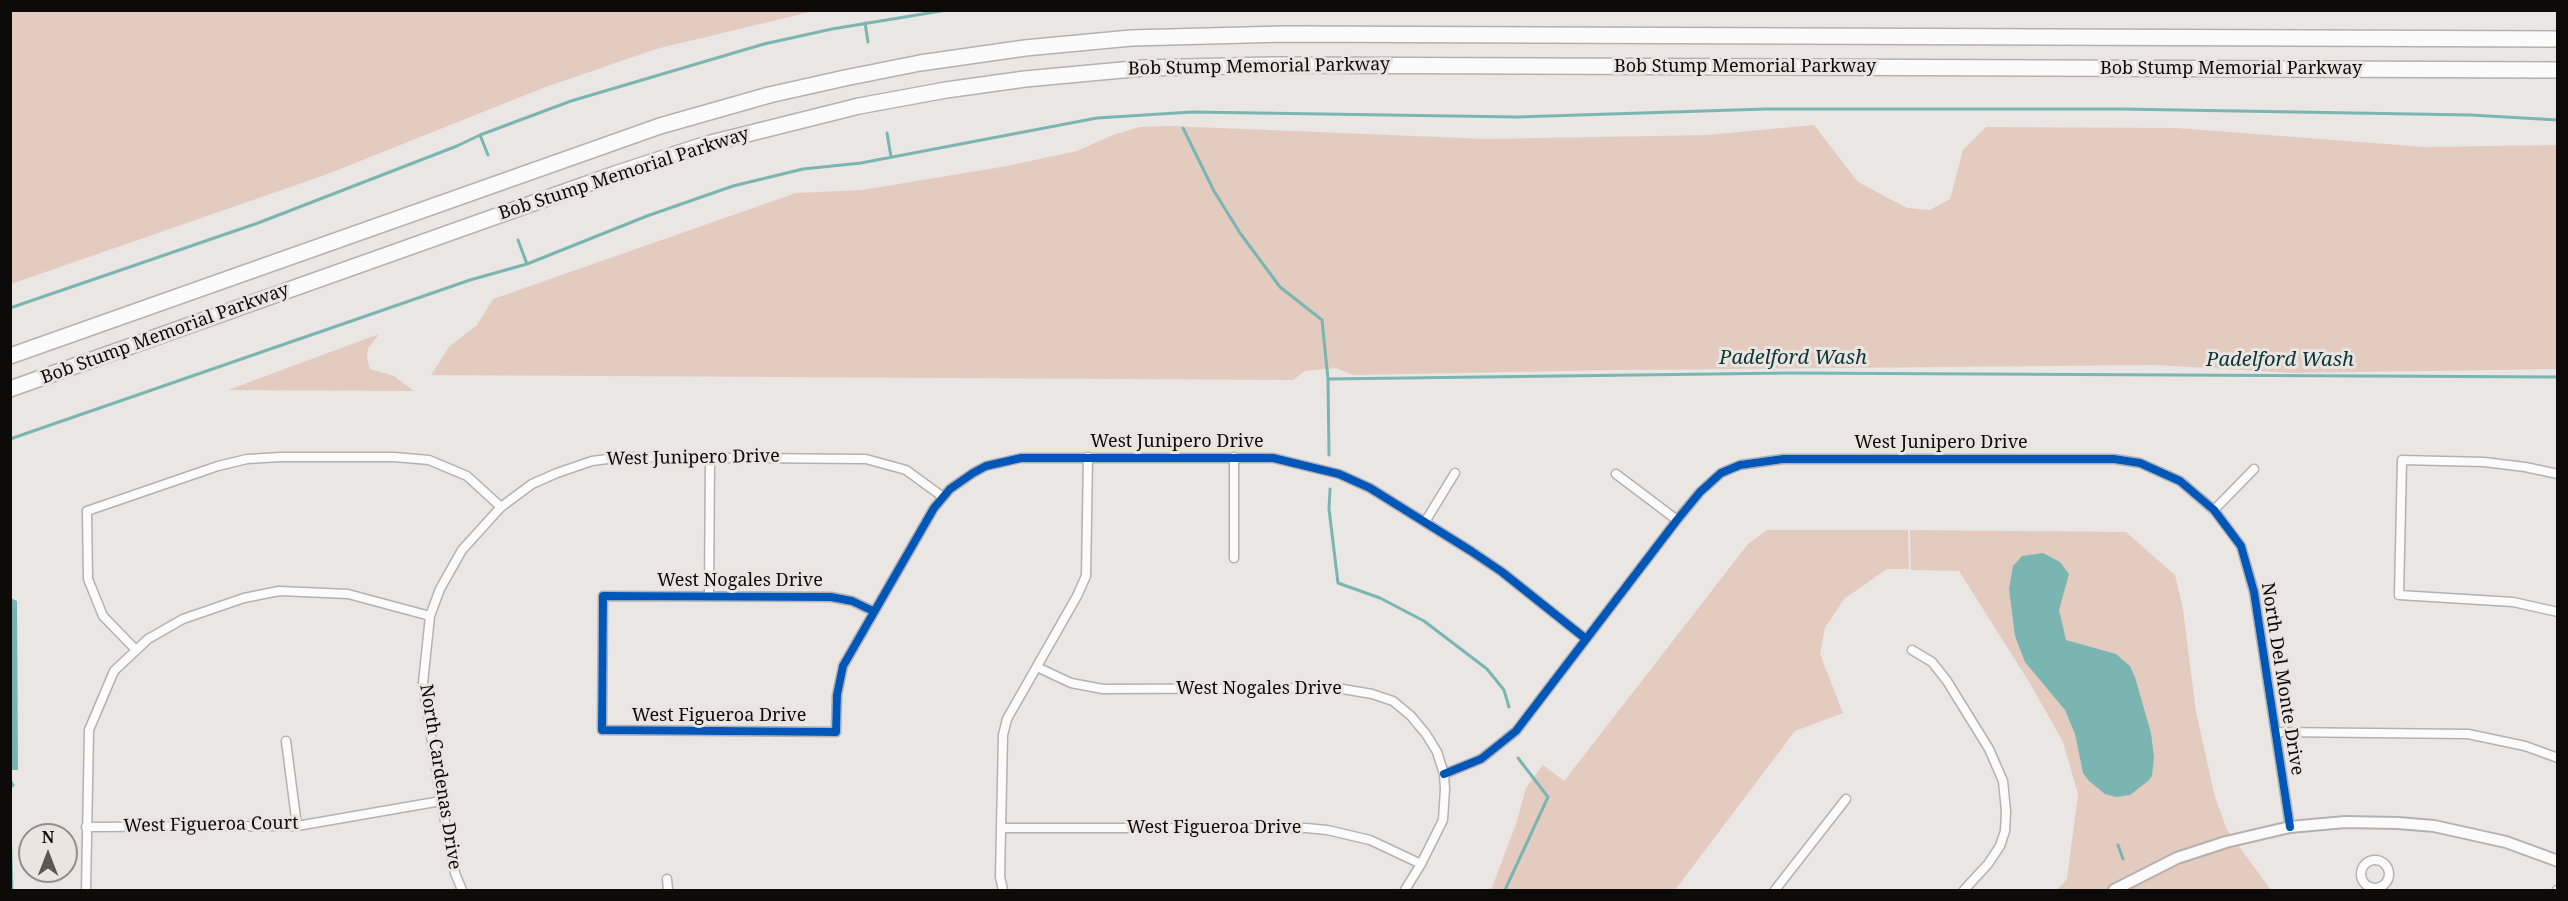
<!DOCTYPE html>
<html>
<head>
<meta charset="utf-8">
<style>
  body { margin:0 }
  #map { position:relative; width:2568px; height:901px; overflow:hidden; background:#e9e6e4; font-family:"Noto Serif",serif }
  canvas { display:block }
  .frame { position:absolute; inset:0; border:12px solid #0d0b0a; pointer-events:none }
  .north { position:absolute; left:18px; top:823px; width:60px; height:60px; box-sizing:border-box; background:#ebe5e2; border:2px solid #928e8c; border-radius:50%; rotate:0deg; font-size:16px; font-weight:700; line-height:24px; text-align:center; color:#0d0b0a }
  .north::after { content:''; display:block; margin:auto; width:21px; height:27px; background:#5a5856; clip-path:polygon(50% 0,100% 100%,50% 72%,0 100%) }
</style>
</head>
<body>
<div id="map">
<canvas width="2568" height="901"></canvas>
<div class="frame"></div>
<div class="north">N</div>
</div>
<script>
const ctx = document.querySelector('canvas').getContext('2d');
ctx.lineJoin = 'round';
function fill(path, color) { ctx.fillStyle = color; ctx.fill(path, 'evenodd'); }
const poly = rows => new Path2D(rows.map(r => 'M' + r).join(''));
function stroke(path, color, width, dash) { ctx.strokeStyle = color; ctx.lineWidth = width; ctx.lineCap = dash ? 'butt' : 'round'; ctx.setLineDash(dash || []); ctx.stroke(path); }
function label(font, color, halo, rows, align = 'center') {
  ctx.font = font + ' "Noto Serif",serif'; ctx.lineWidth = 6; ctx.setLineDash([]); ctx.textBaseline = 'middle'; ctx.strokeStyle = halo; ctx.fillStyle = color; for (const [text, x, y, turn = 0] of rows) {
    ctx.save(); ctx.translate(x, y); ctx.rotate((+turn || 0) * Math.PI / 180); ctx.textAlign = isNaN(turn) ? turn : align; if (halo) ctx.strokeText(text, 0, 0); ctx.fillText(text, 0, 0); ctx.restore();
  }
}
const green = poly([
  [11,10,814,10,814,11,656,49,543,88,325,175,11,284],
  [1814,125,1858,182,1907,208,1930,210,1950,199,1963,150,1986,127,2177,128,2425,147,2557,145,2557,369,2294,373,2155,365,1618,370,1353,375,1336,368,1305,371,1293,380,431,375,449,347,477,325,493,299,796,193,862,190,1007,166,1077,151,1113,135,1140,127,1171,126,1487,139,1707,135],
  [379,334,368,349,367,358,370,369,394,376,414,391,228,390],
  [1767,530,1908,530,1909,569,1887,569,1844,599,1825,628,1820,654,1843,713,1795,731,1675,890,1491,890,1516,824,1526,788,1543,765,1564,781,1748,544],
  [1910,530,2126,532,2175,575,2183,609,2196,712,2215,797,2227,830,2271,890,2057,890,2067,879,2078,794,2063,742,2031,685,1959,571,1911,570]
]);
const water = poly([
  [2043,553,2060,562,2069,574,2059,610,2066,640,2116,654,2130,666,2135,677,2151,733,2154,757,2152,776,2148,781,2130,795,2116,797,2105,794,2089,781,2083,773,2075,734,2065,710,2025,662,2015,636,2009,589,2013,566,2022,556],
  [11,598,17,601,18,770,10,770]
]);
const stream = poly([
  [865,23,868,42],
  [1183,128,1214,191,1240,233,1280,287,1322,320,1328,379,1329,455],
  [887,133,891,157],
  [480,135,488,155],
  [518,240,527,264],
  [10,308,258,223,457,146,480,135,571,101,764,44,832,29,947,10],
  [1328,379,1788,373,2558,377],
  [10,439,470,280,527,264,647,216,733,186,803,169,861,163,1097,118,1192,112,1517,117,1766,109,2120,109,2471,115,2558,120],
  [1330,489,1329,509,1338,583,1380,598,1424,621,1487,669,1504,690,1509,707],
  [10,780,13,785,10,788],
  [10,825,12,890],
  [2118,845,2123,859],
  [1505,890,1548,797,1518,758]
]);
const minor = poly([
  [1234,457,1234,558],
  [1616,474,1677,520],
  [2558,474,2525,467,2484,462,2402,460,2399,595,2513,602,2558,612],
  [2214,510,2254,469],
  [1425,522,1455,473],
  [709,596,710,457],
  [873,611,852,601,831,597,603,596,602,730,836,732,837,695,843,666,934,508,950,489,973,473,986,466,1021,458,1273,458,1339,474,1370,488,1471,551,1502,572,1586,639],
  [136,650,103,616,88,579,87,511,218,466,247,459,281,457,394,457,429,460,467,476,501,507],
  [1912,650,1932,662,1947,681,1989,749,2003,781,2006,811,2005,831,2000,846,1988,864,1964,890],
  [1037,667,1071,683,1103,689,1337,688,1372,694,1393,701,1411,716,1426,734,1437,752,1444,774,1445,789,1443,820,1421,864,1405,890],
  [2276,732,2468,734,2525,746,2558,758],
  [286,741,297,826],
  [1444,774,1481,759,1516,731,1677,520,1700,492,1721,473,1740,465,1783,459,2114,459,2140,463,2180,481,2214,510,2241,546,2254,592,2290,827],
  [86,827,297,826,441,801],
  [1001,828,1306,828,1327,830,1370,840,1421,864],
  '2361 874a14 14 0 1 1 28 0a14 14 0 1 1-28 0Z',
  [667,879,668,890],
  [86,890,89,730,114,671,148,639,183,619,244,598,279,591,348,594,430,616],
  [462,890,455,873,441,801,423,683,430,616,440,589,462,550,501,507,532,484,557,473,592,461,623,457,866,459,906,470,943,497],
  [1003,890,1000,877,1003,735,1007,719,1077,596,1086,576,1088,457],
  [1775,890,1846,799],
  [2557,890,2558,890]
]);
const tertiary = poly([
  [2114,890,2177,858,2226,842,2290,827,2345,822,2398,823,2434,826,2506,842,2558,861]
]);
const motorway = poly([
  [10,356,660,126,769,95,845,78,920,63,1025,48,1131,38,1284,34,2558,39],
  [10,389,615,174,707,144,859,106,946,90,1025,79,1144,68,1273,65,2558,70]
]);
const cycleway = poly([
  [873,611,852,601,831,597,603,596,602,730,836,732,837,695,843,666,934,508,950,489,973,473,986,466,1021,458,1273,458,1339,474,1370,488,1471,551,1502,572,1586,639],
  [1444,774,1481,759,1516,731,1677,520,1700,492,1721,473,1740,465,1783,459,2114,459,2140,463,2180,481,2214,510,2241,546,2254,592,2290,827]
]);
const streetNames = [
  ["Bob Stump Memorial Parkway",1259,67,-1],
  ["Bob Stump Memorial Parkway",1745,67],
  ["Bob Stump Memorial Parkway",2231,69],
  ["Bob Stump Memorial Parkway",624,174,-18],
  ["Bob Stump Memorial Parkway",165,334,-20],
  ["West Junipero Drive",1177,442],
  ["West Junipero Drive",1941,443],
  ["West Junipero Drive",693,458,-1],
  ["West Nogales Drive",740,581],
  ["North Del Monte Drive",2282,679,81],
  ["West Nogales Drive",1259,689],
  ["West Figueroa Drive",719,716],
  ["North Cardenas Drive",440,777,81],
  ["West Figueroa Court",211,825,-1],
  ["West Figueroa Drive",1214,828]
];
const waterNames = [
  ["Padelford Wash",1793,358],
  ["Padelford Wash",2280,360]
];
fill(green, '#e4cbc0');
fill(water, '#7ab5b1');
stroke(stream, '#7ab5b1', 3);
stroke(minor, '#b4b1b0', 11);
stroke(tertiary, '#b4b1b0', 14);
stroke(motorway, '#b4b1b0', 18);
stroke(minor, '#fcfbfb', 8);
stroke(tertiary, '#fcfbfb', 10);
stroke(motorway, '#fcfbfb', 15);
stroke(cycleway, '#0057b8', 8);
label('18px', '#0d0b0a', '#ebe5e2', streetNames);
label('italic 20px', '#0b3634', '#ebe5e2', waterNames);
</script>
</body>
</html>
